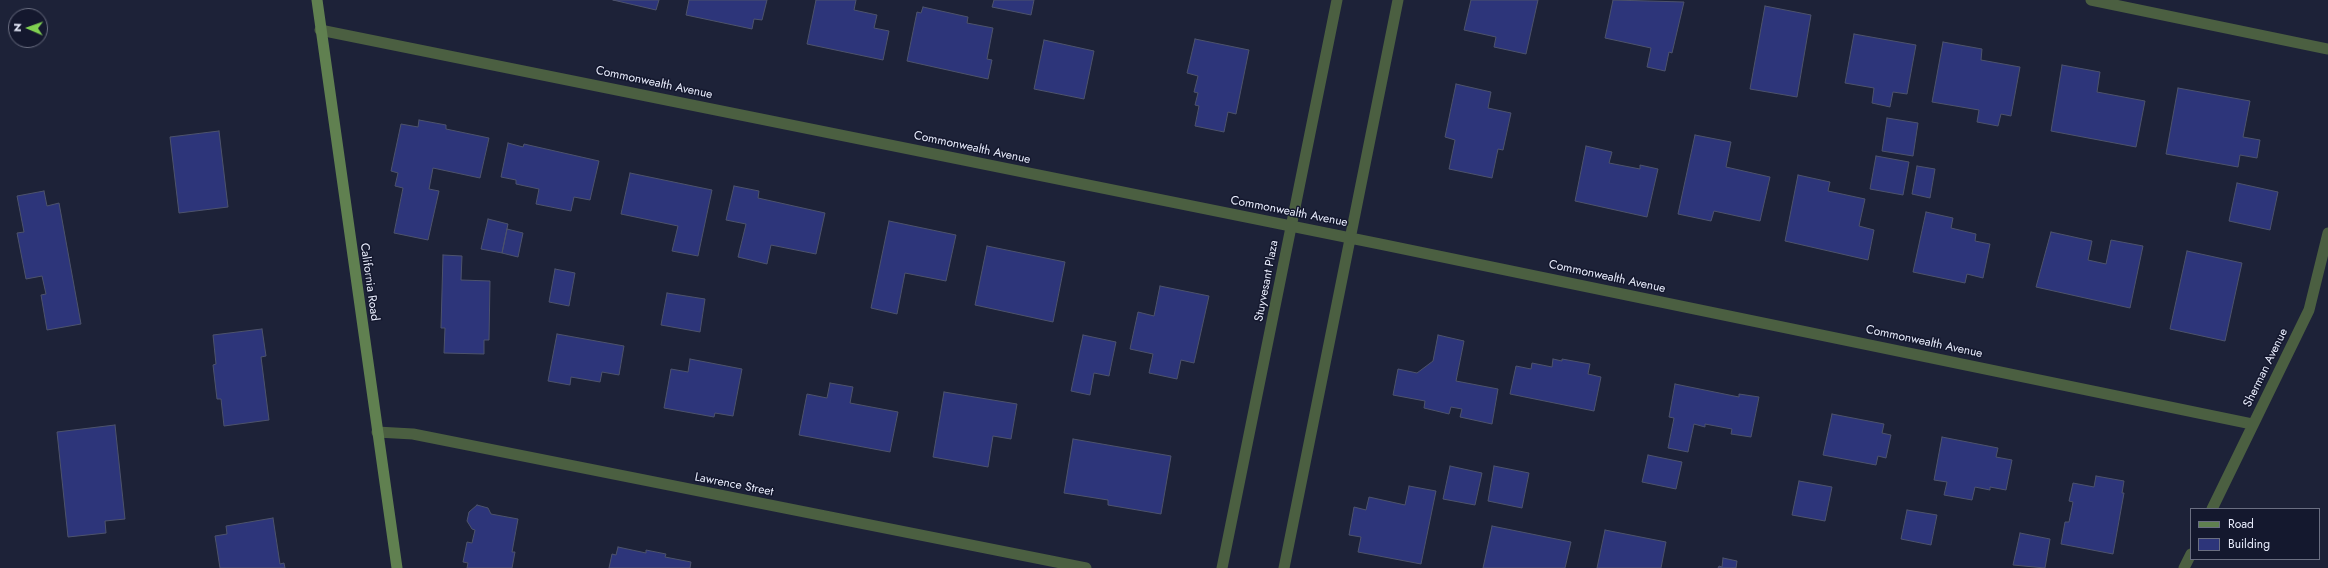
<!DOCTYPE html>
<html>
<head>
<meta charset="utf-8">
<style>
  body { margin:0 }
  #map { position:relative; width:2328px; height:568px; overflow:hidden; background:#1d2238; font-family:Jost,sans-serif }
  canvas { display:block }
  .legend { position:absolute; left:2190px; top:508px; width:130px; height:52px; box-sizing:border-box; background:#14182e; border:1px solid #6a6e81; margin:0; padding:5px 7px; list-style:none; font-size:12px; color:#eaeefe }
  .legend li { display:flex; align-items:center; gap:8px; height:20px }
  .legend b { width:20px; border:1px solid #6a6e81 }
  .north { position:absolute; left:8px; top:8px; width:40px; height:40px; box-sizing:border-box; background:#14182e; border:1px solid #6a6e81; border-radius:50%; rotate:272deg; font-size:11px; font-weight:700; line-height:16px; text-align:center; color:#eaeefe }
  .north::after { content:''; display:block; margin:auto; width:14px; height:18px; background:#80d051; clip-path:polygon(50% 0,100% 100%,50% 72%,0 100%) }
</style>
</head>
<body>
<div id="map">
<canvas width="2328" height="568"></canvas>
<ul class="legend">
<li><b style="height:5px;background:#608050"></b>Road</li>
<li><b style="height:11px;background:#2d357a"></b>Building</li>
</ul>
<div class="north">N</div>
</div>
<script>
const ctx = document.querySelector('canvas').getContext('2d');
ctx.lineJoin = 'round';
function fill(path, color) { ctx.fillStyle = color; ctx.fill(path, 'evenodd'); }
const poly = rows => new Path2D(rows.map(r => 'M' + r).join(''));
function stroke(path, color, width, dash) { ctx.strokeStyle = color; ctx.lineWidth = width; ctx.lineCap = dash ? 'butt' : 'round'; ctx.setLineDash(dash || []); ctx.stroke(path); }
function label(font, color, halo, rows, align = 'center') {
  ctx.font = font + ' Jost,sans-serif'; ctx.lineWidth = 3; ctx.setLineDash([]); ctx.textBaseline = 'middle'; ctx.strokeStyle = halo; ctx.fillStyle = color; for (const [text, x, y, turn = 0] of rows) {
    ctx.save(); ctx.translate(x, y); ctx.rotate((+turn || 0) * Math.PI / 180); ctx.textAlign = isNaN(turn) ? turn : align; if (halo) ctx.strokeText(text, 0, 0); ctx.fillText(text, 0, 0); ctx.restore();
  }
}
const building = poly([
  [613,0,659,0,656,10,613,0],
  [689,0,767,0,762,20,754,19,752,29,686,15,689,0],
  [816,0,856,0,854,10,877,15,874,28,889,31,883,60,807,44,816,0],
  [994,0,1034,0,1031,15,992,7,994,0],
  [1471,0,1538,0,1526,54,1494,47,1496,37,1464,30,1471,0],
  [1613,0,1684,2,1672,53,1669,52,1665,71,1647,67,1651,48,1605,38,1613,0],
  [1765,6,1811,15,1797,97,1750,89,1765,6],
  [923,7,968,17,967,23,993,28,987,59,992,60,988,79,907,61,917,12,921,13,923,7],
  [1854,34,1916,45,1907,94,1893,92,1890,107,1872,103,1874,88,1845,83,1854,34],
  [1195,39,1249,50,1236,114,1228,112,1224,132,1195,126,1199,106,1195,105,1198,93,1194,92,1198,76,1187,73,1195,39],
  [1044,40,1094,51,1084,99,1034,89,1044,40],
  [1943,42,1982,49,1981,60,2020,67,2011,116,2001,114,1998,126,1977,122,1979,110,1932,102,1943,42],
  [2062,65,2100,72,2097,92,2145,101,2136,147,2051,131,2062,65],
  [1456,84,1491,92,1488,108,1511,113,1503,150,1498,149,1492,178,1449,169,1455,140,1445,137,1456,84],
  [2178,88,2250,101,2243,137,2260,140,2257,158,2240,155,2238,167,2166,154,2178,88],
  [1887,118,1918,123,1913,156,1882,151,1887,118],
  [419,120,446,125,446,129,489,138,480,178,433,168,429,189,439,191,428,240,394,233,403,188,395,186,398,173,391,171,401,124,418,127,419,120],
  [219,131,228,207,179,213,170,137,219,131],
  [1695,135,1731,142,1726,167,1770,177,1760,221,1714,211,1711,221,1678,214,1695,135],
  [508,143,523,147,524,144,599,161,590,200,574,197,571,211,536,204,539,189,516,184,516,180,501,177,508,143],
  [1586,146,1612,152,1609,163,1640,169,1640,165,1658,169,1647,217,1575,201,1586,146],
  [1876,156,1909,162,1903,195,1870,189,1876,156],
  [1917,166,1935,169,1930,198,1912,194,1917,166],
  [630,173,712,190,698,256,672,251,678,226,621,214,630,173],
  [1798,175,1830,182,1828,191,1865,199,1859,226,1874,230,1868,260,1785,241,1798,175],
  [2237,183,2278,192,2270,230,2229,221,2237,183],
  [734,186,759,191,758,198,825,213,816,254,771,245,767,264,738,257,746,224,726,220,734,186],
  [44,191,47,206,59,203,81,324,47,330,41,295,46,294,42,276,26,279,17,233,24,232,17,196,44,191],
  [1926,212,1953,218,1951,228,1976,234,1975,241,1990,244,1983,278,1967,274,1965,283,1913,272,1926,212],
  [488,219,508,224,502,253,481,249,488,219],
  [889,221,956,235,946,281,905,273,897,314,871,308,889,221],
  [507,229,523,233,518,257,502,253,507,229],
  [2051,232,2092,241,2088,260,2106,264,2111,240,2143,246,2130,308,2036,287,2051,232],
  [987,246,1065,262,1053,322,975,305,987,246],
  [2187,251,2242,263,2225,341,2170,329,2187,251],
  [443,255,462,256,461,280,490,281,489,340,484,340,484,354,444,353,445,328,441,328,443,255],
  [555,269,575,273,569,306,549,302,555,269],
  [1160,286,1209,296,1194,363,1181,360,1177,379,1149,373,1153,354,1130,349,1138,312,1154,316,1160,286],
  [667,293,705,299,700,332,661,325,667,293],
  [262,329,266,356,261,357,269,420,224,426,221,399,217,399,213,365,216,364,213,335,262,329],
  [557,334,624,346,619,375,602,372,600,382,571,377,570,385,548,381,557,334],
  [1083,335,1116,342,1109,376,1094,373,1090,395,1071,391,1083,335],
  [1438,335,1464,341,1456,381,1498,389,1492,424,1460,417,1462,409,1451,407,1449,414,1424,408,1425,401,1393,395,1398,369,1417,373,1433,361,1438,335],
  [690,359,742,369,733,416,715,413,714,417,664,408,671,369,688,372,690,359],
  [1553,359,1562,361,1562,359,1590,364,1588,374,1601,377,1594,411,1510,394,1516,366,1531,369,1532,363,1552,367,1553,359],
  [830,383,853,387,850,403,898,412,890,452,799,435,807,394,827,398,830,383],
  [1675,384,1739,397,1739,394,1759,397,1751,437,1731,434,1732,429,1705,424,1705,427,1694,424,1688,452,1668,448,1674,418,1669,417,1675,384],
  [944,392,1017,404,1011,439,993,436,988,467,933,457,944,392],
  [1832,414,1884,424,1882,433,1891,435,1886,458,1878,456,1876,465,1823,455,1832,414],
  [115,425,125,519,105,521,106,533,68,537,57,432,115,425],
  [1942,437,1998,448,1996,457,2012,460,2006,490,1990,487,1990,490,1975,487,1972,500,1944,495,1947,482,1934,480,1942,437],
  [1073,439,1171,456,1161,514,1108,505,1108,500,1064,493,1073,439],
  [1648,455,1682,462,1676,489,1642,482,1648,455],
  [1450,466,1482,473,1475,505,1443,499,1450,466],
  [1494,466,1529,473,1522,508,1488,501,1494,466],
  [2096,476,2124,481,2122,493,2124,493,2113,554,2061,544,2065,522,2069,522,2073,502,2069,501,2073,483,2094,487,2096,476],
  [1799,481,1832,487,1825,521,1792,515,1799,481],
  [1409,486,1436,491,1421,564,1358,552,1361,537,1349,535,1354,507,1366,510,1369,497,1405,505,1409,486],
  [477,505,488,508,491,514,518,519,512,552,515,552,512,568,467,568,468,563,463,562,467,542,472,543,475,530,472,529,467,521,469,512,477,505],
  [1907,510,1937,515,1931,545,1901,539,1907,510],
  [273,518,280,564,284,563,285,568,220,568,215,536,227,534,226,526,273,518],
  [1492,526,1571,542,1565,568,1483,568,1492,526],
  [1605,530,1666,542,1661,568,1597,568,1605,530],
  [2020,533,2050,539,2045,568,2013,565,2020,533],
  [618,547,646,553,646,550,666,554,665,557,691,562,690,568,609,568,612,554,616,555,618,547],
  [1723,558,1737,561,1736,568,1718,568,1719,566,1722,567,1723,558]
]);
const minor = poly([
  [2091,0,2328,49],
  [320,30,1380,244,2252,424],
  [377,432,413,434,1086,568],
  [2212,509,2309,310,2328,233],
  [1222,568,1337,0],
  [1284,568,1398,0],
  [2184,568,2191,554]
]);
const secondary = poly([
  [317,0,397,568]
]);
const streetNames = [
  ["Commonwealth Avenue",654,83,12],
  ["Commonwealth Avenue",972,148,12],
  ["Commonwealth Avenue",1289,212,11],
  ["Commonwealth Avenue",1607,277,12],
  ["Stuyvesant Plaza",1267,281,-79],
  ["California Road",369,282,82],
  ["Commonwealth Avenue",1924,342,12],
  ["Sherman Avenue",2266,368,-64],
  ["Lawrence Street",734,485,11]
];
fill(building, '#2d357a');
stroke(building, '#4d536c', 1);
stroke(minor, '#4b5f41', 11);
stroke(secondary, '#608050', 11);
label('12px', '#eaeefe', '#14182e', streetNames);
</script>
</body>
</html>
